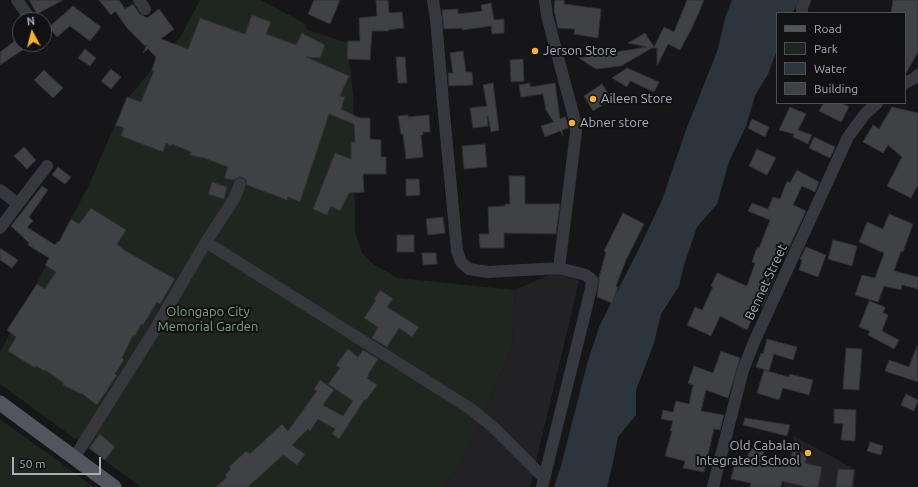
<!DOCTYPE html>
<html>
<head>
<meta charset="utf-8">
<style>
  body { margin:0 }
  #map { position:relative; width:918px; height:487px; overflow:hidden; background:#161618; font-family:Ubuntu,sans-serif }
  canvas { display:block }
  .legend { position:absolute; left:776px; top:12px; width:130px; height:92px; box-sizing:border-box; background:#111113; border:1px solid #4d4f55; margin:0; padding:5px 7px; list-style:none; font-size:12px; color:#a8adb8 }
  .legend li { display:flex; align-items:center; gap:8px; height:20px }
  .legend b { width:20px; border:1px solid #4d4f55 }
  .north { position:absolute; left:12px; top:12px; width:40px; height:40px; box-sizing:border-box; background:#111113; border:1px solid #4d4f55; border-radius:50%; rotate:353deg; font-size:11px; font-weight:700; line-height:16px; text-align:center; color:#a8adb8 }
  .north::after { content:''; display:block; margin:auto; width:14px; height:18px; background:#f2b134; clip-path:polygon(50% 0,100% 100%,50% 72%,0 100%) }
  .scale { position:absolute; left:12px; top:457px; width:89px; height:18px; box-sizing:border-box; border:2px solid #a8adb8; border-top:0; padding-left:5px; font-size:12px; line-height:14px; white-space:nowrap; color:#a8adb8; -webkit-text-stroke:3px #111113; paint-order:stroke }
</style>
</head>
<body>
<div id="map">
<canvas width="918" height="487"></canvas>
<ul class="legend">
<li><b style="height:5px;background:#53555c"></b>Road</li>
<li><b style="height:11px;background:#1e261f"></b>Park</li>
<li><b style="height:11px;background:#2c353c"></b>Water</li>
<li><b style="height:11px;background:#404145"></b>Building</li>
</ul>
<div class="north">N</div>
<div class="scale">50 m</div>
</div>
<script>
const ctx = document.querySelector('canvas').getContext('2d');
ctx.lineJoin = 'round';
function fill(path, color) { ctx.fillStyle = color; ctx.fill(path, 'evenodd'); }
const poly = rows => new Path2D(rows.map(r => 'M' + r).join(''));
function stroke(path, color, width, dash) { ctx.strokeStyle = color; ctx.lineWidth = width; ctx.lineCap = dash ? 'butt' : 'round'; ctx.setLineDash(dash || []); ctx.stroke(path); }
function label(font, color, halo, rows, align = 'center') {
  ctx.font = font + ' Ubuntu,sans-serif'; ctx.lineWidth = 4; ctx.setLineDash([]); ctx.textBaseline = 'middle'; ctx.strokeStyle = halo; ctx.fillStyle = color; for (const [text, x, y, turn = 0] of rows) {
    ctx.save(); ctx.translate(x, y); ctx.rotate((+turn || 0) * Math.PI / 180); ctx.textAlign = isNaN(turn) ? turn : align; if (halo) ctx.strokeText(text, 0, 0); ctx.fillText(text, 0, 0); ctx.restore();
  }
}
const built = poly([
  [558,271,579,281,530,487,442,487,462,462,512,347,515,290],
  [794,436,856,470,854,487,783,487]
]);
const green = poly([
  [200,0,261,0,304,23,308,30,347,43,353,93,355,232,362,253,373,264,398,278,515,290,512,347,462,462,442,487,141,487,0,384,0,352,89,185,125,101,181,36],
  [0,419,94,487,0,487]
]);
const water = poly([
  [732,0,799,0,797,5,792,13,777,13,777,50,768,74,755,96,746,126,729,162,717,204,697,227,684,265,679,286,661,314,654,343,636,390,636,415,618,437,612,467,607,487,554,487,561,466,587,364,599,327,609,307,638,251,662,200,686,130,718,49,725,18]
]);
const building = poly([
  [29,0,63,0,37,14,29,0],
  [99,0,119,0,125,9,133,4,139,13,147,18,159,9,174,29,161,39,188,49,200,18,245,34,252,15,271,22,266,34,296,45,302,33,325,45,320,58,306,57,349,76,340,96,345,97,341,109,360,118,370,118,370,139,381,140,381,157,386,157,386,174,363,174,364,192,349,193,340,211,331,206,327,215,313,209,335,153,351,159,351,142,355,142,354,124,329,114,300,202,288,197,287,200,247,185,246,180,242,177,239,177,234,180,224,178,228,167,204,158,190,155,191,152,172,144,171,146,166,143,163,152,121,136,124,128,116,125,127,97,141,102,154,71,152,70,156,57,148,49,143,53,147,44,145,46,127,28,115,11,111,15,99,0],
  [314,0,340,0,330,24,308,14,314,0],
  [376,0,388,0,389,13,402,12,404,28,388,30,388,31,372,31,370,60,347,59,348,41,360,41,359,18,377,16,376,0],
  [555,0,564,0,564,4,601,9,598,38,574,34,575,29,558,28,554,10,555,0],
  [687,0,704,0,693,26,680,50,668,44,657,66,657,48,652,48,621,66,596,69,579,58,647,47,628,43,645,33,654,47,664,27,674,32,687,0],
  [893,0,918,0,918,52,905,75,905,13,891,13,893,0],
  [491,3,494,20,504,19,504,33,492,34,491,26,462,30,462,28,444,29,442,10,458,9,458,14,482,11,481,5,491,3],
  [73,6,101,27,90,41,70,26,57,37,49,27,73,6],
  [16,40,24,49,0,65,0,52,16,40],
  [85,49,96,58,90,66,78,58,85,49],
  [463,51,466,72,472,72,473,85,449,86,448,73,453,73,450,53,463,51],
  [396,57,405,57,407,83,398,83,396,57],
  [523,59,524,81,511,82,510,60,523,59],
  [627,68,659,82,654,92,630,81,627,87,612,78,627,68],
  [111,69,121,77,111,89,101,81,111,69],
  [44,70,63,88,53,98,34,80,44,70],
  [493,83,499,130,491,132,488,116,487,116,488,126,473,128,470,108,487,106,483,85,493,83],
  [530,83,530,87,555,83,560,119,565,117,568,124,568,128,562,130,563,136,560,131,545,137,541,126,554,122,546,110,543,94,521,97,519,85,530,83],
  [602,84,612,99,593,111,584,96,602,84],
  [824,103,841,103,849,107,841,122,819,111,824,103],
  [790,107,806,114,798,130,812,135,808,144,793,137,794,134,779,130,790,107],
  [892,107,918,113,918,185,911,198,887,186,902,157,888,145,883,153,863,142,873,125,879,129,892,107],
  [408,115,408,117,429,115,430,132,423,132,423,135,421,135,423,157,406,159,403,134,401,134,398,116,408,115],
  [752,119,769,127,765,137,748,128,752,119],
  [814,137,835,147,830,158,809,148,814,137],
  [485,144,487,167,464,169,462,146,485,144],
  [24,147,36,160,27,169,14,156,24,147],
  [757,149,776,158,767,175,749,166,757,149],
  [58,167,71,177,65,184,52,175,58,167],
  [797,170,819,182,815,192,802,186,793,205,806,211,786,254,779,252,771,273,776,275,762,307,758,305,747,330,720,316,711,336,687,325,695,307,702,310,713,287,711,286,717,273,747,286,755,263,752,262,757,247,759,248,770,220,748,211,752,203,768,209,773,197,780,199,787,181,790,183,797,170],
  [509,176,525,176,525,204,560,204,556,234,504,233,504,248,480,248,479,234,489,234,488,207,505,206,505,204,510,204,509,176],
  [406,179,419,179,420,195,406,196,406,179],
  [212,182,227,187,224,199,208,194,212,182],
  [42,186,48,190,29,217,33,221,27,227,55,245,58,241,59,242,71,219,79,224,91,208,126,230,117,244,124,250,175,279,160,304,157,302,143,325,141,324,135,336,133,335,122,358,124,360,115,374,117,375,97,405,81,393,81,394,63,385,64,383,45,370,45,371,36,366,35,368,8,351,16,337,7,330,37,284,45,289,56,272,45,265,49,258,28,245,29,243,11,226,42,186],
  [623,213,644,224,626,260,616,286,618,287,612,303,597,297,599,281,599,277,606,252,604,251,623,213],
  [889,214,913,224,903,252,901,251,894,271,918,277,918,289,902,285,901,290,884,286,878,302,855,295,862,275,875,278,884,253,859,242,867,222,883,229,889,214],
  [443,217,445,233,428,235,426,219,443,217],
  [397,235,414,235,414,252,397,252,397,235],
  [833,240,857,246,852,266,828,259,833,240],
  [806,247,826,255,818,277,799,270,802,260,800,259,806,247],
  [0,248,18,260,12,268,0,260,0,248],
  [422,253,436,253,437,264,423,265,422,253],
  [380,290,393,299,387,307,419,327,412,337,399,328,387,347,372,338,378,327,364,318,376,300,374,299,380,290],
  [869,301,885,307,883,313,888,315,882,331,899,340,894,349,868,335,870,331,859,327,869,301],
  [767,339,797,347,793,360,774,354,769,371,756,367,761,353,763,354,767,339],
  [917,346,918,382,885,371,889,360,909,367,917,346],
  [846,348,862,349,859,390,843,389,846,348],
  [348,349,358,357,363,350,378,359,368,375,369,376,367,378,377,385,366,400,365,399,339,439,332,434,335,429,318,419,310,431,308,429,292,445,305,454,297,465,283,455,248,487,216,487,227,477,225,475,231,469,229,467,246,451,250,454,282,424,288,431,317,391,314,389,320,380,334,390,323,405,343,416,353,401,328,384,340,368,336,365,348,349],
  [721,351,740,358,728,398,706,390,701,411,724,415,720,430,714,429,704,472,683,468,685,461,665,456,672,431,670,431,673,421,661,419,663,410,673,412,676,401,689,404,693,385,688,383,694,366,713,373,721,351],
  [764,370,789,377,790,374,813,380,809,395,783,388,779,400,757,393,764,370],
  [906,394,918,400,914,411,901,405,906,394],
  [834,409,856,410,855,441,841,440,843,424,834,423,834,409],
  [745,418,790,425,787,436,743,425,745,418],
  [100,434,115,447,105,460,89,448,100,434],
  [870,442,883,446,881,455,867,451,870,442],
  [750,448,764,451,763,456,790,461,793,451,807,454,805,463,822,467,818,487,802,487,803,486,782,481,781,487,750,487,751,483,731,479,735,463,745,466,750,448],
  [838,469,854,470,852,487,836,487,838,469]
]);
const minor = poly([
  [17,0,31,20],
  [139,0,145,9],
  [433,0,436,19,443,103,457,251,461,262,469,269,488,272,559,268,586,275,592,280,591,289,542,487],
  [545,0,547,16,575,121,576,132,559,268],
  [802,13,802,8,805,0],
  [905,83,915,78,918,75],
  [0,190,18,204],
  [0,228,47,166],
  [206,242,471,409,493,427,544,478],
  [74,458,151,336,206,242,234,199,240,184],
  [713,487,743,370,754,342,848,137,865,114,877,103]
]);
const major = poly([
  [0,403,114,487]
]);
const markers = [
  [535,51,4,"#f2b134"],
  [593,99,4,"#f2b134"],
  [572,123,4,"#f2b134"],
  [808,453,4,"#f2b134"]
];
const poiNames = [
  ["Jerson Store",543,51],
  ["Aileen Store",601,99],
  ["Abner store",580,123],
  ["Old Cabalan",800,446,"right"],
  ["Integrated School",800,461,"right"]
];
const streetNames = [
  ["Bennet Street",766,282,-65]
];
const parkNames = [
  ["Olongapo City",208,312],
  ["Memorial Garden",208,327]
];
fill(built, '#222225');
fill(green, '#1e261f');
fill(water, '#2c353c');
fill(building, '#404145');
stroke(building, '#303034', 1);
stroke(minor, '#37383d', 12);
stroke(major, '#53555c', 15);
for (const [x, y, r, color] of markers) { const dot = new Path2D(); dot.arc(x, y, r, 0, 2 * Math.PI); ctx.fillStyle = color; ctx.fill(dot); stroke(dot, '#111113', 1.5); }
label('13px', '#a8adb8', '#111113', poiNames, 'left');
label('13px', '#a8adb8', '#111113', streetNames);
label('13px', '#7fa381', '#111113', parkNames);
</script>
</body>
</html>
